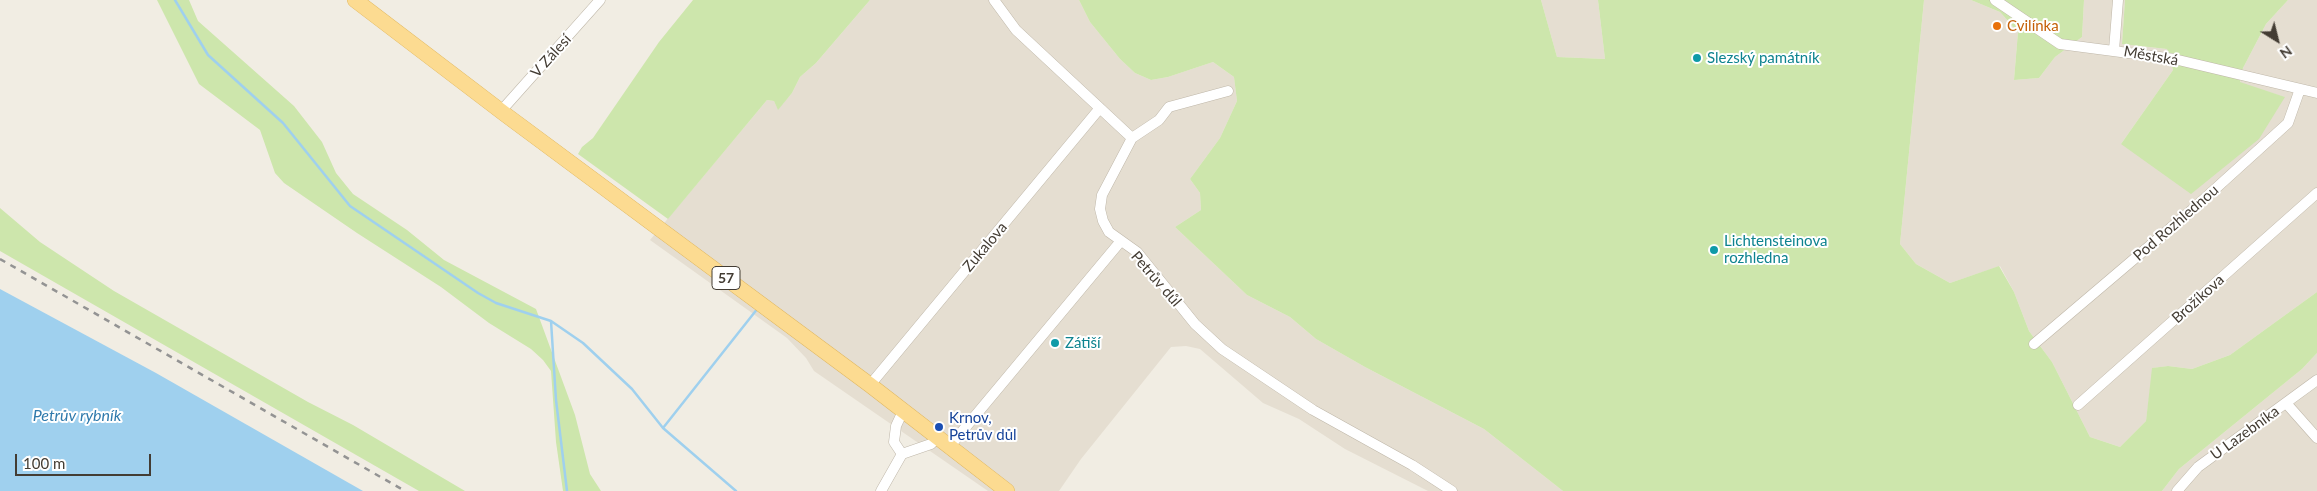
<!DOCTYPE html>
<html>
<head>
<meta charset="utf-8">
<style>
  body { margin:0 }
  #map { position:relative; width:2317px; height:491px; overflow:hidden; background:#f1ede3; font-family:Lato,sans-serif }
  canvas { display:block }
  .north { position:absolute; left:2252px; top:15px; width:50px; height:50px; -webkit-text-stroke:4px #fff; paint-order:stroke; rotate:144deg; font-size:14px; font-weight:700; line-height:20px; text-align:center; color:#433c33 }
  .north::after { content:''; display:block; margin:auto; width:18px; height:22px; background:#433c33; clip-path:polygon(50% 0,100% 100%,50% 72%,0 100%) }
  .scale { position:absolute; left:15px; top:454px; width:136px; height:22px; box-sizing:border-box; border:2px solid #433c33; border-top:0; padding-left:6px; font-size:15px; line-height:18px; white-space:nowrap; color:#433c33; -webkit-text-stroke:4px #fff; paint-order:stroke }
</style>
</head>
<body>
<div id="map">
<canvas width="2317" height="491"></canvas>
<div class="north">N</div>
<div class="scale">100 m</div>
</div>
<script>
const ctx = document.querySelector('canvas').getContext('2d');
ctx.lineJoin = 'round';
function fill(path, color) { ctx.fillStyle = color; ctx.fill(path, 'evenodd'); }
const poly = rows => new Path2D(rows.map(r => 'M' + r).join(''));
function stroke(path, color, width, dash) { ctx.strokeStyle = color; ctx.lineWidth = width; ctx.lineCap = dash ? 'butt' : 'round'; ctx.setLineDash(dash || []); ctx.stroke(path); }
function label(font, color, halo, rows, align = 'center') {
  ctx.font = font + ' Lato,sans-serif'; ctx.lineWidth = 4; ctx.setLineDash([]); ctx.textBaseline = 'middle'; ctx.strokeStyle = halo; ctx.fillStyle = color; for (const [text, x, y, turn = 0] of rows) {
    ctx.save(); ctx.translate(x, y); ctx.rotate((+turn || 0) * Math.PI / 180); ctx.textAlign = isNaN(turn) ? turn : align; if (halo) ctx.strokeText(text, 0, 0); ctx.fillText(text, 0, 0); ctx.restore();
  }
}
const residential = poly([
  [870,0,1079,0,1090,22,1120,59,1135,73,1151,80,1168,77,1213,62,1234,77,1237,101,1220,138,1190,179,1200,193,1201,210,1175,227,1247,295,1290,317,1316,339,1365,367,1484,429,1563,491,1428,491,1345,449,1299,419,1263,403,1200,349,1186,346,1171,347,1081,459,1059,491,988,491,814,371,806,358,787,338,650,240,767,100,774,101,778,109,792,93,800,77,816,63],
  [1541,0,1598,0,1605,59,1557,57],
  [1924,0,1971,0,2000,12,2018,32,2014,80,2039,78,2055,57,2082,37,2084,0,2125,0,2122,44,2167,49,2173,70,2121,144,2284,97,2240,83,2243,68,2266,24,2288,0,2317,0,2317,292,2230,355,2192,369,2168,366,2153,368,2146,421,2120,447,2090,437,2052,362,2029,331,2014,292,2000,266,1950,283,1916,264,1900,244],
  [2317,353,2317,491,2162,491,2179,469,2302,369]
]);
const green = poly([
  [157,0,189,0,198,21,294,106,322,142,336,173,353,194,407,230,444,260,536,309,575,415,590,474,601,491,563,491,556,442,551,371,543,360,531,349,489,323,441,287,357,233,284,183,275,173,260,130,199,84],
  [693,0,870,0,816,63,800,77,792,93,778,110,774,101,767,100,668,219,578,154,582,147,593,138,659,42],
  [1079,0,1541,0,1557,57,1605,59,1598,0,1924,0,1900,244,1916,264,1950,283,1999,266,2014,292,2029,331,2052,362,2090,437,2120,447,2146,421,2152,368,2168,366,2192,369,2230,355,2317,292,2317,353,2302,369,2179,469,2162,491,1563,491,1484,429,1365,367,1316,339,1290,317,1247,295,1175,227,1201,210,1200,193,1190,179,1220,138,1237,101,1234,77,1213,62,1168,77,1151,80,1135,73,1120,59,1090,22],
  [1971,0,2084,0,2082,37,2055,57,2039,78,2014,80,2018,32,2000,12],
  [2125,0,2288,0,2266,24,2243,68,2240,82,2285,97,2259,139,2191,194,2121,144,2173,70,2167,49,2122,44],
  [0,208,40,242,114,291,308,402,353,425,465,491,419,491,0,251]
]);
const water = poly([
  [0,289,156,373,363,491,0,491]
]);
const stream = poly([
  [175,0,208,55,283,123,350,206,478,293,496,303,551,321,583,343,632,389,663,428,736,491],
  [551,321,556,400,567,491],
  [663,428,758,308]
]);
const street = poly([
  [994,0,1016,30,1132,138,1102,195,1100,209,1103,221,1109,232,1137,252,1195,324,1222,349,1313,410,1412,465,1452,491],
  [1995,0,2060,44,2174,59,2317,93],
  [2114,50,2118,0],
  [501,111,600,0],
  [1132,138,1159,120,1169,107,1228,91],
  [2034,344,2193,209,2288,123,2300,89],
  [870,385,1100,108],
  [2286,403,2317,438],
  [2078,405,2317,193],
  [950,446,1120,242],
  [902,454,894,442,896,426,903,411],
  [881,491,902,454,931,444,938,437],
  [2177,491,2198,467,2317,380]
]);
const primary = poly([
  [355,0,506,115,870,385,1007,491]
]);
const rail = poly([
  [0,259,405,491]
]);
const markers = [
  [1997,26,5,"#e8710a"],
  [1697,58,5,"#0f9aa8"],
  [1714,250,5,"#0f9aa8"],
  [1055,343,5,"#0f9aa8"],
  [939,427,5,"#1a4fb4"]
];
const shields = [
  [726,278,28]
];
const shieldNames = [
  ["57",726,278]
];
const foodNames = [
  ["Cvilínka",2007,26]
];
const streetNames = [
  ["V Zálesí",551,56,-48],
  ["Městská",2151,56,10],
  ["Pod Rozhlednou",2176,223,-41],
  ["Zukalova",985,247,-50],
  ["Petrův důl",1156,279,49],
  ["Brožíkova",2198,299,-42],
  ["U Lazebníka",2245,433,-36]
];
const cultureNames = [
  ["Slezský památník",1707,58],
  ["Lichtensteinova",1724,241],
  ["rozhledna",1724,258],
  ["Zátiší",1065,343]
];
const transitNames = [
  ["Krnov,",949,418],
  ["Petrův důl",949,435]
];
const waterNames = [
  ["Petrův rybník",77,416]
];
fill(residential, '#e5ded1');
fill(green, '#cde6ac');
fill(water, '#9fd0ee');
stroke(stream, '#9fd0ee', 2.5);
stroke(street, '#bfb7a9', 11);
stroke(primary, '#e1b861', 16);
stroke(street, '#fff', 10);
stroke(primary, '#fcdb91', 15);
stroke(rail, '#939393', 2.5, [6, 6]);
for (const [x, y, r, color] of markers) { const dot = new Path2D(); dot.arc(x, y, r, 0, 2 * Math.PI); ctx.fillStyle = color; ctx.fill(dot); stroke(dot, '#fff', 2); }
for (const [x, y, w] of shields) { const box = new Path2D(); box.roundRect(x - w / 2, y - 11.5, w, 23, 4); ctx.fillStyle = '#fff'; ctx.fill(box); stroke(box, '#433c33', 1); }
label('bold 14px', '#433c33', null, shieldNames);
label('15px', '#c56008', '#fff', foodNames, 'left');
label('15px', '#433c33', '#fff', streetNames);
label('15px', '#0d838f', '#fff', cultureNames, 'left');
label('15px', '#164399', '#fff', transitNames, 'left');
label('italic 16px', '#2f7aac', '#fff', waterNames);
</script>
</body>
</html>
